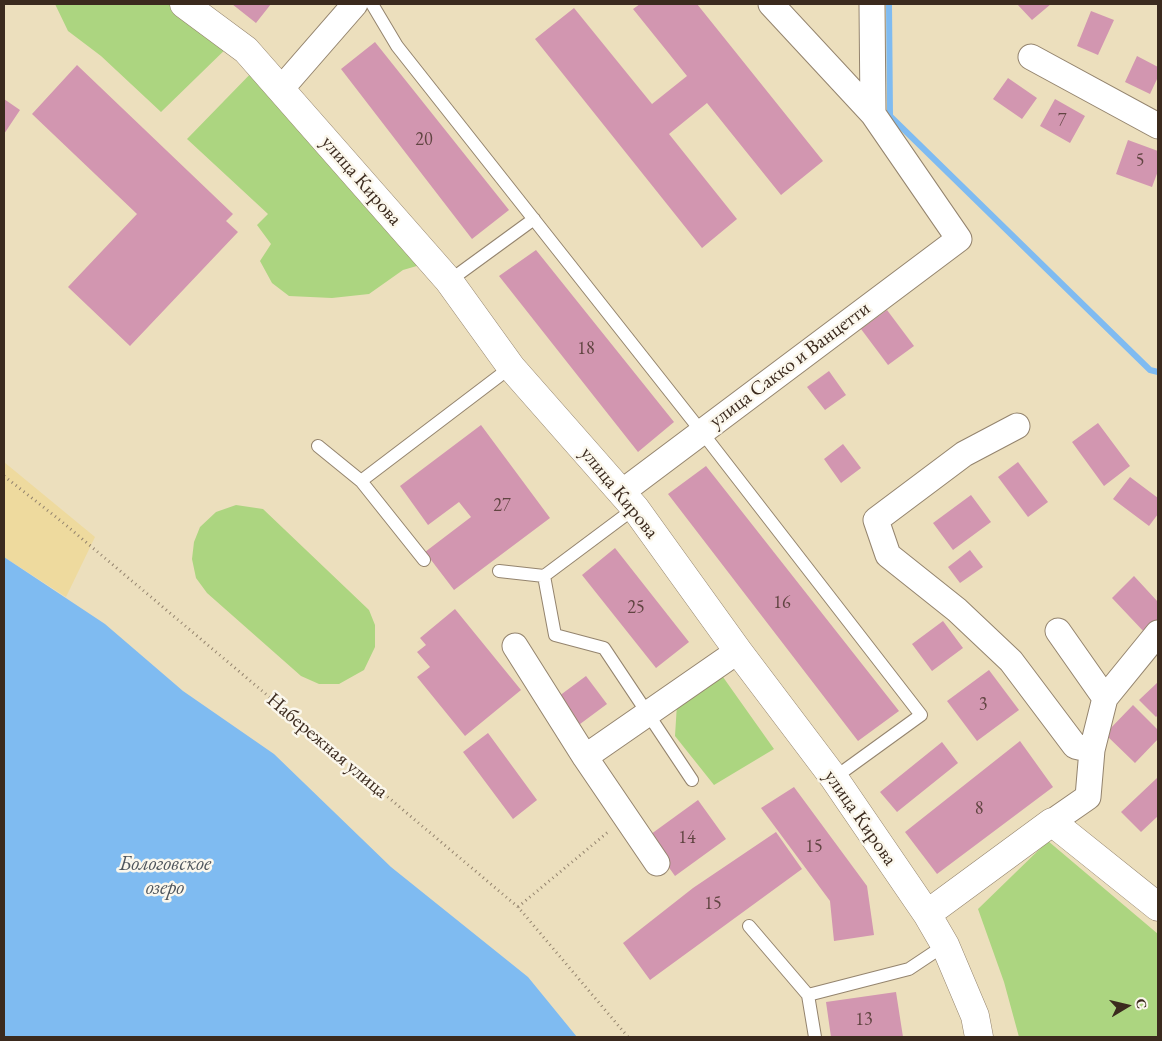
<!DOCTYPE html>
<html>
<head>
<meta charset="utf-8">
<style>
  body { margin:0 }
  #map { position:relative; width:1162px; height:1041px; overflow:hidden; background:#ecdfbd; font-family:"EB Garamond",serif }
  canvas { display:block }
  .frame { position:absolute; inset:0; border:5px solid #3b2a1e; pointer-events:none }
  .north { position:absolute; left:1102px; top:981px; width:50px; height:50px; -webkit-text-stroke:4px #fbf7ec; paint-order:stroke; rotate:81deg; font-size:14px; font-weight:700; line-height:20px; text-align:center; color:#3b2a1e }
  .north::after { content:''; display:block; margin:auto; width:18px; height:22px; background:#3b2a1e; clip-path:polygon(50% 0,100% 100%,50% 72%,0 100%) }
</style>
</head>
<body>
<div id="map">
<canvas width="1162" height="1041"></canvas>
<div class="frame"></div>
<div class="north">С</div>
</div>
<script>
const ctx = document.querySelector('canvas').getContext('2d');
ctx.lineJoin = 'round';
function fill(path, color) { ctx.fillStyle = color; ctx.fill(path, 'evenodd'); }
const poly = rows => new Path2D(rows.map(r => 'M' + r).join(''));
function stroke(path, color, width, dash) { ctx.strokeStyle = color; ctx.lineWidth = width; ctx.lineCap = dash ? 'butt' : 'round'; ctx.setLineDash(dash || []); ctx.stroke(path); }
function label(font, color, halo, rows, align = 'center') {
  ctx.font = font + ' "EB Garamond",serif'; ctx.lineWidth = 5; ctx.setLineDash([]); ctx.textBaseline = 'middle'; ctx.strokeStyle = halo; ctx.fillStyle = color; for (const [text, x, y, turn = 0] of rows) {
    ctx.save(); ctx.translate(x, y); ctx.rotate((+turn || 0) * Math.PI / 180); ctx.textAlign = isNaN(turn) ? turn : align; if (halo) ctx.strokeText(text, 0, 0); ctx.fillText(text, 0, 0); ctx.restore();
  }
}
const green = poly([
  [55,4,182,4,235,40,161,112,101,56,68,31],
  [260,64,427,263,403,270,369,294,332,298,289,296,272,283,260,261,271,244,257,225,268,214,187,139],
  [236,505,263,509,369,610,375,625,375,647,364,670,339,684,319,684,301,676,207,593,196,578,192,559,194,542,200,527,216,512],
  [723,677,774,749,714,785,675,736,677,704],
  [1048,841,1158,934,1158,1037,1019,1037,1004,982,978,909]
]);
const sand = poly([
  [4,462,95,537,66,597,4,557]
]);
const water = poly([
  [4,557,105,624,183,691,274,754,391,867,528,977,577,1037,4,1037]
]);
const stream = poly([
  [889,4,890,116,1150,370,1158,372]
]);
const building = poly([
  [232,4,271,4,256,23],
  [640,4,697,4,823,161,781,195,707,103,669,134,737,219,702,248,535,39,574,8,652,104,687,76,633,9],
  [1017,4,1051,4,1032,20],
  [1091,11,1114,20,1098,55,1077,46],
  [375,42,509,210,472,239,341,69],
  [1137,56,1158,67,1158,77,1150,94,1125,82],
  [77,65,233,214,226,221,238,232,130,346,68,287,137,214,32,114],
  [1008,78,1037,98,1022,119,993,99],
  [4,99,20,110,4,134],
  [1055,99,1085,116,1070,143,1040,126],
  [1128,140,1158,151,1158,171,1152,187,1116,174],
  [536,250,674,422,638,452,499,276],
  [887,310,914,346,888,365,861,329],
  [829,371,846,395,825,410,807,387],
  [1098,423,1130,466,1104,486,1072,442],
  [481,425,550,518,454,590,425,552,471,517,459,502,428,525,400,486],
  [843,444,861,468,841,483,824,459],
  [1018,462,1048,502,1028,517,998,477],
  [706,466,899,711,858,741,668,494],
  [1130,477,1158,498,1158,514,1149,526,1113,499],
  [971,495,991,522,953,550,933,523],
  [615,548,689,642,656,668,582,575],
  [970,550,983,567,960,583,948,567],
  [1134,576,1158,602,1158,622,1146,634,1112,598],
  [455,609,521,690,465,736,417,677,430,667,417,652,426,645,420,638],
  [943,621,963,648,932,671,912,644],
  [989,670,1019,710,977,741,947,701],
  [586,676,607,704,572,730,551,702],
  [1158,682,1158,715,1156,717,1139,700],
  [1133,705,1158,730,1158,739,1135,763,1105,734],
  [488,733,537,800,513,819,463,752],
  [1020,741,1053,787,937,874,905,832],
  [942,742,958,763,897,812,880,792],
  [1157,778,1158,779,1158,816,1141,832,1121,812],
  [794,787,867,886,874,935,834,941,830,901,761,808],
  [698,800,726,839,675,876,647,837],
  [776,832,802,869,650,980,623,943,693,888],
  [896,992,903,1037,831,1037,826,1002]
]);
const path = poly([
  [4,476,61,521,518,907,628,1037],
  [518,907,608,832]
]);
const lane = poly([
  [372,4,397,46,701,431,921,715,834,778],
  [449,281,534,219],
  [318,446,361,481,511,367],
  [361,481,424,560],
  [635,508,544,576,555,635,604,648,692,780],
  [499,571,544,576],
  [749,926,808,995],
  [815,1037,808,995,909,969,945,945]
]);
const street = poly([
  [872,4,873,114],
  [1031,57,1158,126],
  [281,89,355,4],
  [1017,426,964,454,876,520,888,555,957,610,1011,661,1075,746,1092,750],
  [622,492,959,239,873,114,771,4],
  [1058,631,1105,698],
  [515,646,585,757,657,863],
  [585,757,738,651],
  [1052,822,1088,797,1092,750,1105,698,1158,633]
]);
const secondary = poly([
  [184,4,246,50,449,281,511,367,635,508,738,651,834,778,927,914,945,945,975,1016,979,1037],
  [927,914,1052,822,1158,907]
]);
const numberNames = [
  ["7",1062,121],
  ["20",424,140],
  ["5",1140,161],
  ["18",586,349],
  ["27",502,506],
  ["16",782,603],
  ["25",636,608],
  ["3",983,705],
  ["8",979,809],
  ["14",687,838],
  ["15",814,847],
  ["15",713,904],
  ["13",864,1020]
];
const streetNames = [
  ["улица Кирова",361,181,49],
  ["улица Сакко и Ванцетти",790,365,-37],
  ["улица Кирова",619,493,51],
  ["Набережная улица",327,746,40],
  ["улица Кирова",860,818,55]
];
const waterNames = [
  ["Бологовское",165,864],
  ["озеро",165,888]
];
fill(green, '#acd580');
fill(sand, '#eeda9e');
fill(water, '#7fbbf1');
stroke(stream, '#7fbbf1', 6);
fill(building, '#d296b0');
stroke(lane, '#94846e', 14);
stroke(street, '#94846e', 27);
stroke(secondary, '#94846e', 29);
stroke(path, '#94846e', 3, [1, 4]);
stroke(lane, '#fff', 12);
stroke(street, '#fff', 25);
stroke(secondary, '#fff', 28);
label('18px', '#614542', null, numberNames);
label('20px', '#3b2a1e', '#fbf7ec', streetNames);
label('italic 21px', '#4f565d', '#fbf7ec', waterNames);
</script>
</body>
</html>
